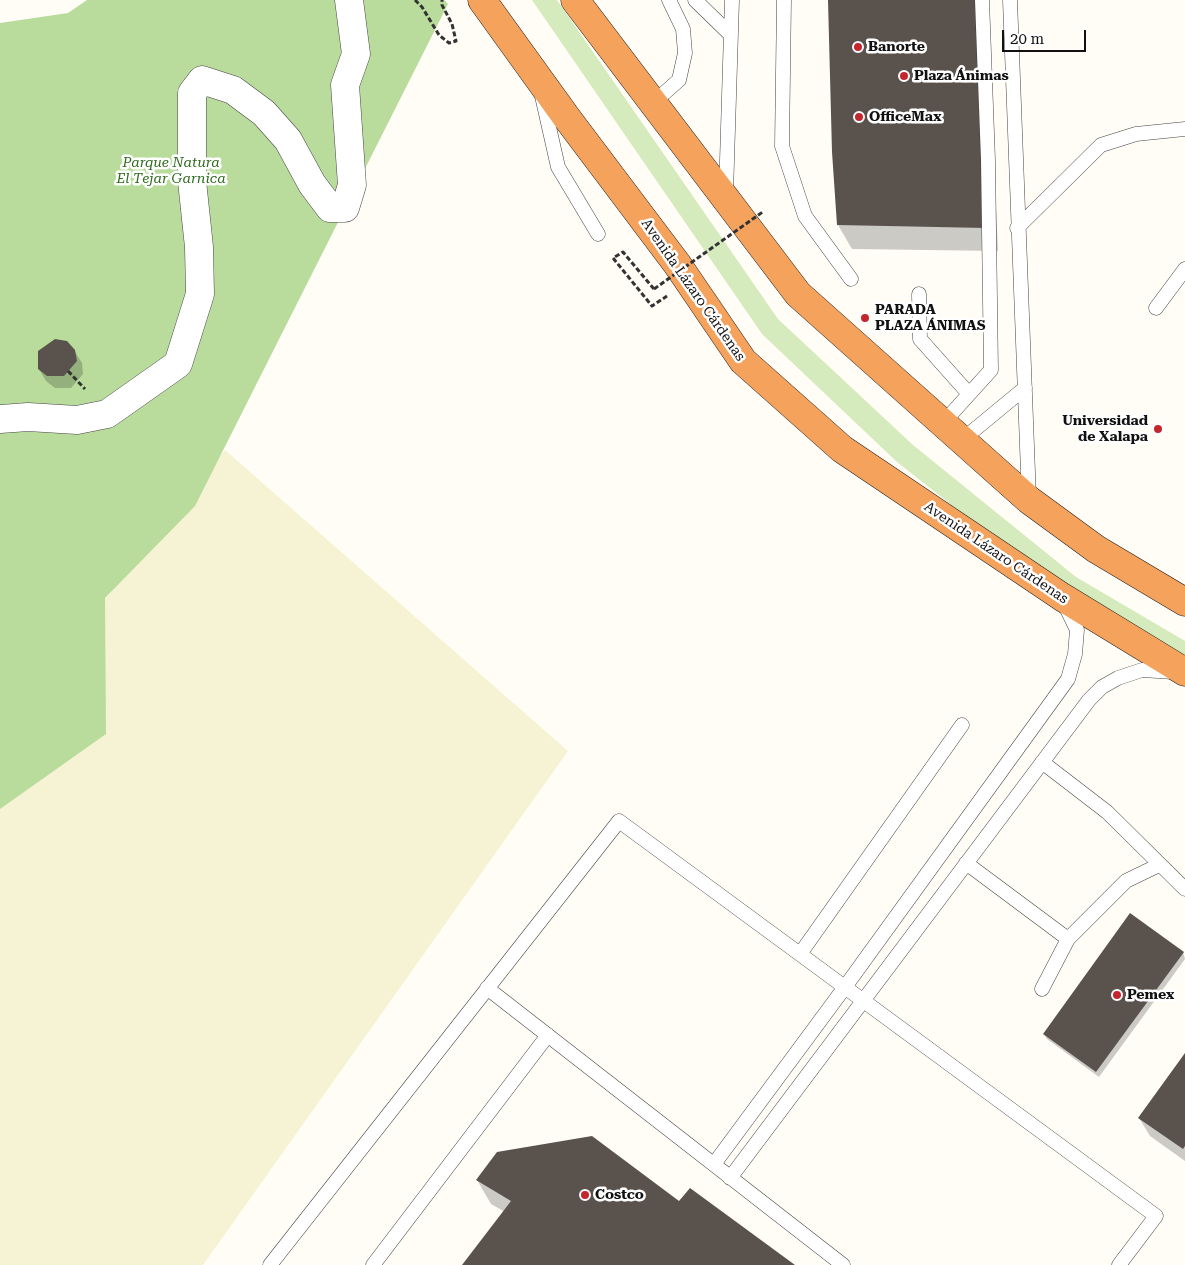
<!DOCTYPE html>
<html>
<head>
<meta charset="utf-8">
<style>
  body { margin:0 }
  #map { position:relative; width:1185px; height:1265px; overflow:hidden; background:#fffdf5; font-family:"Roboto Serif",serif }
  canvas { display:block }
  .scale { position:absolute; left:1002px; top:30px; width:84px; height:22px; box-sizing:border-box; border:2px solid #111; border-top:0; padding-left:6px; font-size:15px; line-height:18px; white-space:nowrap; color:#111; -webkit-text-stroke:4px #fff; paint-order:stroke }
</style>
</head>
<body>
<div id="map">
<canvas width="1185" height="1265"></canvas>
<div class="scale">20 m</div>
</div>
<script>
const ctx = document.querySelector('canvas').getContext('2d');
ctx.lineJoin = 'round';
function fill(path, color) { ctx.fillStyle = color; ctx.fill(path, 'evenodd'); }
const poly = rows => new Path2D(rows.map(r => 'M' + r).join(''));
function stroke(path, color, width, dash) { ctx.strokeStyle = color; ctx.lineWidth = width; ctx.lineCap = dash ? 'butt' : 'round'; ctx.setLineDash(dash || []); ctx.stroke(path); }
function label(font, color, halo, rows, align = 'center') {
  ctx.font = font + ' "Roboto Serif",serif'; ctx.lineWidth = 5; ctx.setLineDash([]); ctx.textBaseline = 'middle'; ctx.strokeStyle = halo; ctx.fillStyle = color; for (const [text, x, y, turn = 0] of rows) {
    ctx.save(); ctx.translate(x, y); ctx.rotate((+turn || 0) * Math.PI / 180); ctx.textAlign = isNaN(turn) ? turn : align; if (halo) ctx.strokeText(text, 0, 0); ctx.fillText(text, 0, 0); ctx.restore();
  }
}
const farmland = poly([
  [225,450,568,751,203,1265,0,1265,0,730]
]);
const green = poly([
  [532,0,557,0,778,319,913,445,1076,577,1185,641,1185,665,1062,592,897,462,762,334]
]);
const forest = poly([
  [87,0,444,0,448,4,195,506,105,598,106,734,0,809,0,23,68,13]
]);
const shadow = poly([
  [829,0,987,0,998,251,852,249,838,225,833,152],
  [74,350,82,363,83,374,71,388,55,388,46,381,39,369],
  [1183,952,1185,959,1099,1077,1047,1039,1044,1034],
  [1185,1055,1185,1161,1150,1136,1139,1118],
  [477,1180,680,1203,793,1265,463,1265,505,1212,491,1204]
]);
const building = poly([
  [828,0,975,0,986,228,837,225,832,152],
  [55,339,67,341,75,350,77,361,64,376,47,376,38,369,38,351],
  [1130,913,1184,952,1096,1072,1043,1034],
  [1185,1053,1185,1146,1183,1149,1138,1118],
  [592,1136,679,1201,690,1188,795,1265,462,1265,511,1201,476,1180,497,1152]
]);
const path = poly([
  [415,0,422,7,439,35,449,43,456,41,452,24,442,5,442,0],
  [654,289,623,252,613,258,652,306,667,296],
  [68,371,85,389]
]);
const lane = poly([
  [695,0,731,35],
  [784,0,782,146,805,216,851,279],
  [1010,0,1029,499],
  [542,96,558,167,598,234],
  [653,103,679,80,685,53,683,29,669,0],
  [726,193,732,0],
  [1017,228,1101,145,1136,134,1185,129],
  [919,294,920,339,969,394],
  [1156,308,1185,269],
  [943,423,991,370,988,160,982,0],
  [962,440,1025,388],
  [1042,762,1107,812,1185,889],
  [966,863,1068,939],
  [800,954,962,725],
  [487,988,843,1265],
  [1042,989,1068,939,1126,881,1159,865],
  [714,1164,845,987,1068,679,1075,654,1077,630,1064,603],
  [730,1178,1089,700,1102,687,1118,678,1142,670,1174,672],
  [270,1265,619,821,1156,1216,1119,1265],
  [373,1265,548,1035]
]);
const street = poly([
  [0,419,28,417,77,420,107,414,178,364,200,294,199,247,192,181,192,93,202,80,233,90,264,113,288,140,312,184,330,208,345,208,352,185,345,85,356,54,349,0]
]);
const highway = poly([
  [482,0,567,118,677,264,743,361,842,449,1062,597,1185,672],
  [575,0,798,294,1029,500,1096,549,1185,602]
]);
const pathBridge = poly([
  [654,289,764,211]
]);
const markers = [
  [858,47,5,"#c4262e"],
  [904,76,5,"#c4262e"],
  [859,117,5,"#c4262e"],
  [865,318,5,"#c4262e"],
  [1158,429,5,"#c4262e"],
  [1117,995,5,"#c4262e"],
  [585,1195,5,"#c4262e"]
];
const poiNames = [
  ["Banorte",868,47],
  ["Plaza Ánimas",914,76],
  ["OfficeMax",869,117],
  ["PARADA",875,310],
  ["PLAZA ÁNIMAS",875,326],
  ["Universidad",1148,421,"right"],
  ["de Xalapa",1148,437,"right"],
  ["Pemex",1127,995],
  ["Costco",595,1195]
];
const parkNames = [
  ["Parque Natura",171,163],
  ["El Tejar Garnica",171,179]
];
const streetNames = [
  ["Avenida Lázaro Cárdenas",693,290,55],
  ["Avenida Lázaro Cárdenas",996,553,34]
];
fill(farmland, '#f6f3d4');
fill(green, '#d5ebbd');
fill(forest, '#b9dc9c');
fill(shadow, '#0003');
fill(building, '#5a524d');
stroke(lane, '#444', 15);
stroke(street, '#444', 29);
stroke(highway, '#222', 29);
stroke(path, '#333', 3, [5, 2.5]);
stroke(lane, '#fff', 14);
stroke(street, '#fff', 28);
stroke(highway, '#f5a25d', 28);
stroke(pathBridge, '#333', 3, [5, 2.5]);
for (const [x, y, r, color] of markers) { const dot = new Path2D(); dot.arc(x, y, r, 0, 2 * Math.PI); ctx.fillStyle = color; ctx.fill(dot); stroke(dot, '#fff', 2); }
label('bold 14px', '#111', '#fff', poiNames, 'left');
label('italic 14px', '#2f6b1f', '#fff', parkNames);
label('14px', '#111', '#fff', streetNames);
</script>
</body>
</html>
